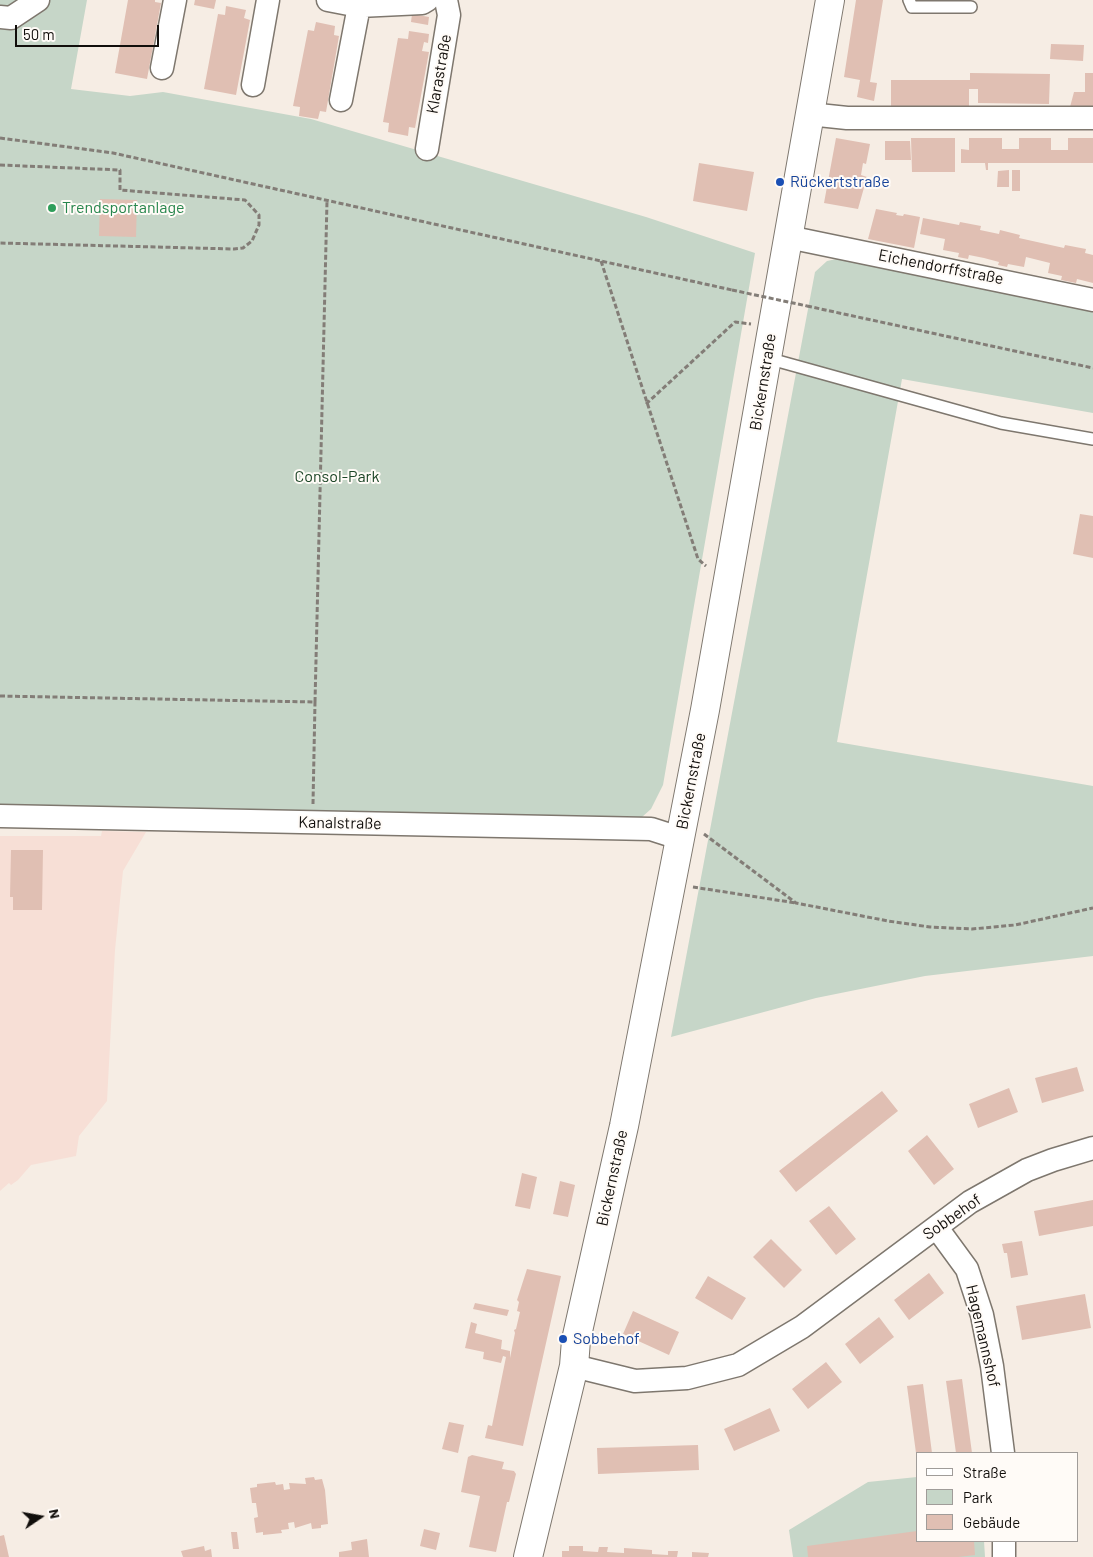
<!DOCTYPE html>
<html>
<head>
<meta charset="utf-8">
<style>
  body { margin:0 }
  #map { position:relative; width:1093px; height:1557px; overflow:hidden; background:#f6ede4; font-family:Barlow,sans-serif }
  canvas { display:block }
  .legend { position:absolute; left:916px; top:1452px; width:162px; height:90px; box-sizing:border-box; background:#fffbf7; border:1px solid #a09c99; margin:0; padding:6px 9px; list-style:none; font-size:15px; color:#110e0b }
  .legend li { display:flex; align-items:center; gap:10px; height:25px }
  .legend b { width:25px; border:1px solid #a09c99 }
  .north { position:absolute; left:15px; top:1492px; width:50px; height:50px; -webkit-text-stroke:4px #fffbf7; paint-order:stroke; rotate:78deg; font-size:14px; font-weight:700; line-height:20px; text-align:center; color:#110e0b }
  .north::after { content:''; display:block; margin:auto; width:18px; height:22px; background:#110e0b; clip-path:polygon(50% 0,100% 100%,50% 72%,0 100%) }
  .scale { position:absolute; left:15px; top:25px; width:144px; height:22px; box-sizing:border-box; border:2px solid #110e0b; border-top:0; padding-left:6px; font-size:15px; line-height:18px; white-space:nowrap; color:#110e0b; -webkit-text-stroke:4px #fffbf7; paint-order:stroke }
</style>
</head>
<body>
<div id="map">
<canvas width="1093" height="1557"></canvas>
<ul class="legend">
<li><b style="height:6px;background:#fff"></b>Straße</li>
<li><b style="height:14px;background:#c6d6c8"></b>Park</li>
<li><b style="height:14px;background:#e0bfb3"></b>Gebäude</li>
</ul>
<div class="north">N</div>
<div class="scale">50 m</div>
</div>
<script>
const ctx = document.querySelector('canvas').getContext('2d');
ctx.lineJoin = 'round';
function fill(path, color) { ctx.fillStyle = color; ctx.fill(path, 'evenodd'); }
const poly = rows => new Path2D(rows.map(r => 'M' + r).join(''));
function stroke(path, color, width, dash) { ctx.strokeStyle = color; ctx.lineWidth = width; ctx.lineCap = dash ? 'butt' : 'round'; ctx.setLineDash(dash || []); ctx.stroke(path); }
function label(font, color, halo, rows, align = 'center') {
  ctx.font = font + ' Barlow,sans-serif'; ctx.lineWidth = 4; ctx.setLineDash([]); ctx.textBaseline = 'middle'; ctx.strokeStyle = halo; ctx.fillStyle = color; for (const [text, x, y, turn = 0] of rows) {
    ctx.save(); ctx.translate(x, y); ctx.rotate((+turn || 0) * Math.PI / 180); ctx.textAlign = isNaN(turn) ? turn : align; if (halo) ctx.strokeText(text, 0, 0); ctx.fillText(text, 0, 0); ctx.restore();
  }
}
const industrial = poly([
  [102,831,146,832,123,871,115,950,107,1101,79,1136,76,1156,31,1165,18,1180,11,1185,9,1183,0,1191,0,836,101,836]
]);
const green = poly([
  [0,0,87,0,71,89,130,96,163,92,311,119,646,217,755,253,663,785,651,809,642,817,0,807],
  [841,258,1093,309,1093,413,902,379,837,742,1093,786,1093,956,925,976,816,998,671,1037,815,272,827,261],
  [917,1477,917,1541,984,1541,985,1557,793,1557,789,1530,868,1482]
]);
const building = poly([
  [128,0,155,0,155,2,161,3,147,79,115,73],
  [195,0,216,0,214,9,194,5],
  [856,0,883,0,870,82,877,83,874,101,857,97,860,80,844,77],
  [226,6,246,10,244,18,250,20,236,95,204,89,218,14,225,15],
  [412,14,429,17,428,25,411,22],
  [316,22,335,26,334,35,339,36,326,112,320,111,318,119,299,116,300,107,293,106,308,30,314,31],
  [409,31,429,34,428,43,424,42,422,51,429,52,415,128,409,127,408,136,388,132,389,123,383,122,398,38,408,39],
  [1051,44,1084,45,1083,61,1050,59],
  [970,73,1050,74,1049,104,978,103,978,89,969,89,969,106,891,106,891,80,970,80],
  [1085,73,1093,73,1093,107,1070,107,1074,92,1085,92],
  [836,138,870,144,866,164,863,163,861,175,867,177,858,209,824,203],
  [911,138,955,138,955,172,912,172],
  [969,138,1002,138,1002,149,1019,149,1019,138,1051,138,1051,150,1068,150,1068,138,1093,138,1093,163,988,163,988,170,986,170,985,163,961,163,961,149,969,150],
  [885,141,910,141,911,160,885,160],
  [699,163,754,172,747,211,693,201],
  [1009,170,1009,187,997,187,998,171],
  [1012,170,1020,170,1020,191,1012,191],
  [100,199,137,200,136,237,99,236],
  [876,209,897,213,896,215,903,216,904,214,920,217,914,248,868,239],
  [923,218,959,225,960,222,981,226,980,230,999,234,1000,230,1020,235,1019,238,1064,248,1065,245,1086,249,1085,253,1093,255,1093,283,1077,279,1076,283,1061,280,1062,276,1048,273,1050,263,1026,257,1024,267,1008,264,1007,267,998,265,999,262,984,258,969,255,968,259,958,257,959,253,943,250,945,239,920,234],
  [1080,514,1093,516,1093,558,1073,554],
  [11,850,43,850,42,910,13,910,13,897,10,897],
  [1077,1067,1084,1091,1042,1103,1035,1078],
  [1009,1088,1018,1112,978,1128,969,1104],
  [882,1091,898,1111,796,1192,779,1171],
  [927,1135,954,1169,934,1185,908,1151],
  [522,1173,537,1177,530,1209,515,1206],
  [560,1181,575,1185,568,1217,553,1214],
  [1093,1200,1093,1226,1039,1236,1034,1211],
  [829,1206,856,1239,836,1255,809,1221],
  [771,1239,802,1270,784,1288,753,1257],
  [1022,1241,1028,1275,1011,1278,1007,1253,1004,1253,1002,1244],
  [527,1269,561,1276,523,1446,485,1438,488,1425,492,1426,506,1357,503,1356,501,1363,483,1359,484,1352,465,1348,471,1322,477,1324,475,1333,502,1340,501,1349,510,1351,510,1358,515,1333,514,1330,516,1329,520,1312,517,1311,519,1302,517,1300],
  [929,1273,944,1293,909,1320,894,1300],
  [708,1276,746,1298,732,1320,695,1298],
  [1085,1294,1091,1328,1022,1340,1016,1306],
  [475,1303,509,1310,507,1316,473,1309],
  [633,1311,679,1332,669,1355,623,1334],
  [879,1317,894,1337,860,1364,845,1344],
  [826,1362,842,1382,808,1409,792,1389],
  [962,1379,972,1453,956,1453,946,1381],
  [923,1384,932,1453,916,1453,907,1386],
  [770,1408,780,1431,734,1451,724,1429],
  [449,1422,464,1425,458,1453,442,1449],
  [698,1445,699,1470,598,1474,597,1448],
  [472,1455,504,1462,502,1469,514,1471,516,1474,509,1502,507,1502,496,1552,469,1547,480,1496,461,1492,468,1457],
  [314,1477,315,1480,322,1479,325,1490,328,1524,321,1525,321,1528,312,1529,311,1523,295,1528,294,1522,288,1523,289,1529,281,1530,282,1533,263,1535,263,1532,256,1533,254,1518,258,1517,256,1503,252,1503,250,1488,257,1487,257,1484,275,1482,276,1485,283,1484,284,1490,290,1489,289,1483,306,1484,305,1478],
  [424,1529,440,1533,436,1550,420,1546],
  [917,1531,917,1541,974,1541,975,1555,958,1557,808,1557,807,1546],
  [231,1532,237,1532,239,1549,233,1549],
  [4,1535,9,1557,0,1557,0,1536],
  [367,1539,369,1557,339,1557,339,1552,352,1550,351,1542],
  [204,1546,205,1551,211,1549,212,1557,183,1557,181,1551],
  [569,1546,583,1546,583,1551,598,1552,599,1547,608,1547,607,1552,624,1553,624,1548,652,1550,652,1554,668,1555,668,1551,678,1551,677,1557,562,1557,562,1551,569,1551],
  [692,1552,709,1553,708,1557,692,1557]
]);
const path = poly([
  [0,138,113,153,732,290],
  [0,165,120,170,120,190,245,200,259,215,259,225,252,241,243,248,234,249,0,243],
  [601,261,698,559,706,566],
  [807,306,1093,368],
  [646,404,735,322,751,324],
  [0,696,315,702,327,201],
  [313,804,315,702],
  [704,834,796,903,888,921,930,927,972,929,1015,925,1093,908],
  [693,887,796,903]
]);
const lane = poly([
  [909,0,912,7,971,7],
  [767,358,1001,423,1093,439]
]);
const street = poly([
  [328,0,359,6,422,3,427,0],
  [0,17,11,18,38,0],
  [162,68,175,0],
  [253,85,268,0],
  [341,100,359,6],
  [809,114,847,118,1093,118],
  [427,149,449,15,446,0],
  [788,237,1093,300],
  [0,816,651,829,679,838],
  [937,1228,967,1269,982,1315,992,1366,1003,1453],
  [574,1366,635,1381,687,1378,738,1365,802,1327,970,1202,1027,1170,1053,1160,1093,1148],
  [1004,1557,1004,1541]
]);
const secondary = poly([
  [528,1557,574,1366,576,1340,624,1126,705,710,830,0]
]);
const pathBridge = poly([
  [732,290,807,306]
]);
const markers = [
  [780,182,5,"#1a4fb4"],
  [52,208,5,"#2e9e5b"],
  [563,1339,5,"#1a4fb4"]
];
const streetNames = [
  ["Klarastraße",439,74,-80],
  ["Eichendorffstraße",941,267,11],
  ["Bickernstraße",763,382,-81],
  ["Bickernstraße",691,781,-79],
  ["Kanalstraße",340,823,1],
  ["Bickernstraße",612,1178,-78],
  ["Sobbehof",952,1217,-35],
  ["Hagemannshof",983,1336,77]
];
const transitNames = [
  ["Rückertstraße",790,182],
  ["Sobbehof",573,1339]
];
const leisureNames = [
  ["Trendsportanlage",62,208]
];
const parkNames = [
  ["Consol-Park",337,477]
];
fill(industrial, '#f7dfd6');
fill(green, '#c6d6c8');
fill(building, '#e0bfb3');
stroke(lane, '#7e776e', 14);
stroke(street, '#7e776e', 25);
stroke(secondary, '#7e776e', 30);
stroke(path, '#837d77', 3, [5, 2.5]);
stroke(lane, '#fff', 11);
stroke(street, '#fff', 22);
stroke(secondary, '#fff', 28);
stroke(pathBridge, '#837d77', 3, [5, 2.5]);
for (const [x, y, r, color] of markers) { const dot = new Path2D(); dot.arc(x, y, r, 0, 2 * Math.PI); ctx.fillStyle = color; ctx.fill(dot); stroke(dot, '#fffbf7', 2); }
label('16px', '#110e0b', '#fffbf7', streetNames);
label('16px', '#164399', '#fffbf7', transitNames, 'left');
label('16px', '#27864d', '#fffbf7', leisureNames, 'left');
label('16px', '#1d4627', '#fffbf7', parkNames);
</script>
</body>
</html>
